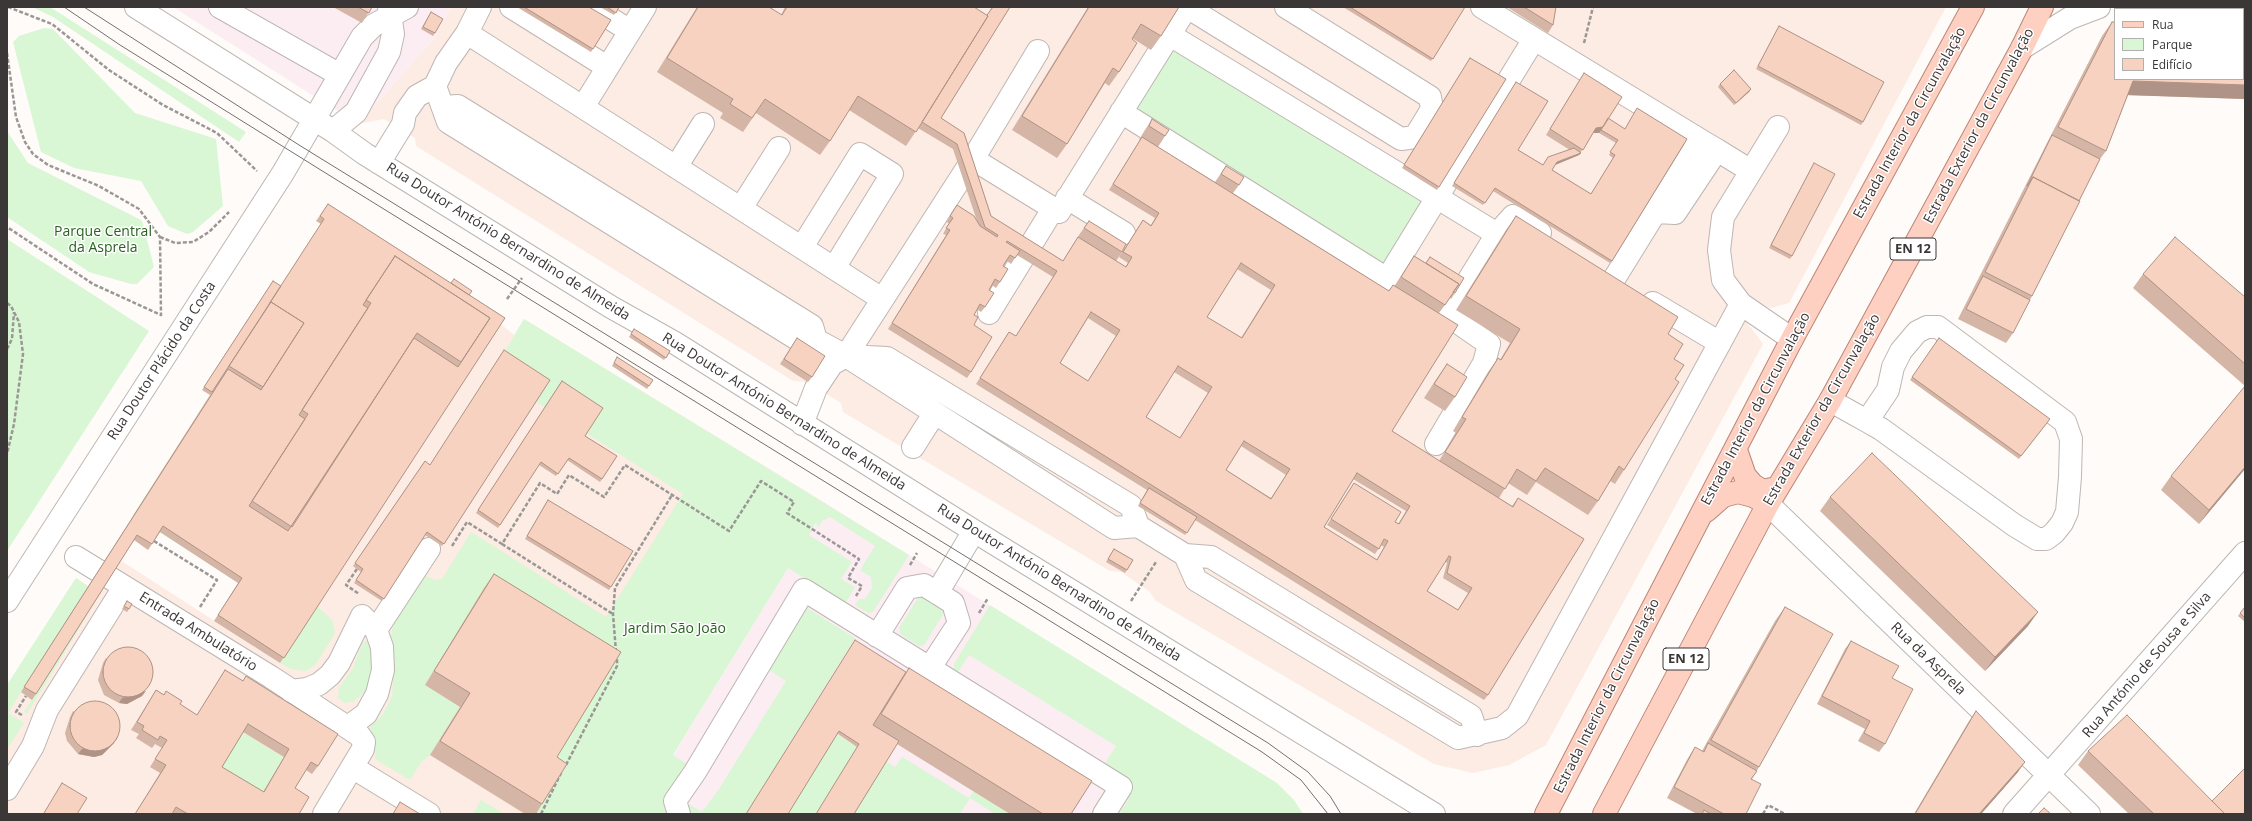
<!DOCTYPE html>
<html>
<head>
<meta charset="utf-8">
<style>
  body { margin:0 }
  #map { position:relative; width:2252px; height:821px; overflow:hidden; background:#fefbf9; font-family:"Open Sans",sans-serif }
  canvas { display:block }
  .frame { position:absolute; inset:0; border:8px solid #3b3736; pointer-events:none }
  .legend { position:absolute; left:2114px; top:8px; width:130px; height:72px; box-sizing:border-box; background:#fff; border:1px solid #b1afaf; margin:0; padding:5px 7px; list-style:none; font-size:12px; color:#3b3736 }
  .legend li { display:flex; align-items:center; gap:8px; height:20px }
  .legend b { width:20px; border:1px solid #b1afaf }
</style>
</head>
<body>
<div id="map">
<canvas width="2252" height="821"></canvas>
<div class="frame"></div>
<ul class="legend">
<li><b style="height:5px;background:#fed0c2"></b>Rua</li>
<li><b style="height:11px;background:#d9f7d4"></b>Parque</li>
<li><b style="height:11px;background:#f8d2c0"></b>Edifício</li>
</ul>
</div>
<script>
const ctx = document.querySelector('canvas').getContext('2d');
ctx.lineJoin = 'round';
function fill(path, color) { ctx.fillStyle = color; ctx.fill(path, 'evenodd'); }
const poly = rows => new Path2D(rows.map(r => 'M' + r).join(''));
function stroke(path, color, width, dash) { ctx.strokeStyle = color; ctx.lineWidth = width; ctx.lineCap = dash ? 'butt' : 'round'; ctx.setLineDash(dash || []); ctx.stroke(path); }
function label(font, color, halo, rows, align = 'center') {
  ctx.font = font + ' "Open Sans",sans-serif'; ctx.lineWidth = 3; ctx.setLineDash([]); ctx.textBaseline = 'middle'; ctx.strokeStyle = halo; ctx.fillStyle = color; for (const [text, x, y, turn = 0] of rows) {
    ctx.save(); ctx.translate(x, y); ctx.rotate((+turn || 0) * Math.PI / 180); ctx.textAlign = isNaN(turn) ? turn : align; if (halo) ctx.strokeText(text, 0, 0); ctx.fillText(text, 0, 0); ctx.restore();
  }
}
const built = poly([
  [451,7,1946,7,1789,303,1771,308,1752,300,1740,313,1763,344,1546,745,1509,765,1473,773,1434,764,1156,601,1149,591,1121,572,1110,571,843,412,841,403,807,382,793,381,416,146,415,138,384,119,358,124,434,38],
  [524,319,827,504,673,755,687,764,663,799,668,814,7,814,7,685,76,578,88,586,109,553,280,663,501,324,514,335]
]);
const education = poly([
  [173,7,451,7,434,38,358,124],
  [827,504,1177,722,1119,814,668,814,663,799,687,764,673,756]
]);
const green = poly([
  [32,7,50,7,246,132,239,142,53,17],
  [44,28,53,29,135,113,216,139,223,206,193,232,187,234,168,226,141,181,74,168,41,152,13,42,19,36],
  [1170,35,1437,198,1387,279,1121,112],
  [7,131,28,163,141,220,143,224,154,267,137,284,131,284,89,272,7,217],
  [7,239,149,331,7,551],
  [524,319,909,555,873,612,868,613,855,605,859,599,865,599,872,588,871,577,860,570,875,546,830,517,822,521,818,528,816,522,809,535,852,562,841,579,855,587,845,604,788,568,673,755,687,764,663,799,668,814,535,814,548,771,612,666,425,685,460,707,430,755,421,762,410,780,375,759,376,740,369,728,383,714,392,696,394,669,391,636,393,625,425,576,436,580,442,579,471,532,606,617,683,494,492,374],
  [224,374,287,587,318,607,332,620,334,627,335,633,316,664,306,671,291,669,280,663,305,626,133,515],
  [76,578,100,594,27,714,24,712,32,700,21,692,8,713,24,723,7,749,7,685],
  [925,597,943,608,944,613,924,645,919,646,900,634,899,628,918,598],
  [990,605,1277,783,1294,800,1303,814,1119,814,1128,800,1130,789,1104,765,1116,746,969,655,958,672,954,669,954,664],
  [807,608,855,638,746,814,691,814,687,803,702,812,719,789,786,681,769,670],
  [366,641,371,641,376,655,368,689,354,701,345,703,338,698,339,688,353,668,362,644],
  [242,732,284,757,258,800,216,774],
  [837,734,857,747,816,814,788,814],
  [902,757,969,798,974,791,1007,812,1006,814,995,814,970,798,960,814,853,814,886,761,895,767],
  [481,800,504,814,473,814]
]);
const path = poly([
  [8,7,52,24,109,70,163,105,217,133,257,171],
  [1584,43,1593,7],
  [7,53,16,117,25,142,33,154,48,165,99,186,139,209,160,237,161,315,93,284,7,227],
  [160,237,175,243,193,242,209,232,229,212],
  [507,299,522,278],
  [7,303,11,306,19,322,23,354,14,424,7,454],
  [7,349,12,339,14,312],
  [154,541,217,580,200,607],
  [502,544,613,614],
  [452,546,467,522,502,544,540,483,557,494,569,475,604,497,625,465,729,531,761,481,794,502,787,513,859,559,848,578,862,586,856,596],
  [910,565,917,553],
  [357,569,346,585,359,594],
  [1131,601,1156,562],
  [979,613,988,598],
  [616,652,613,614,615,588,672,495],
  [22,715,16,712,26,696],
  [566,765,617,666,617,657],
  [541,814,562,771],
  [1763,814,1768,805,1785,814]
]);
const minor = poly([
  [136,7,333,131,365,154,611,307,675,343,974,531,1434,814],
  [220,7,340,75],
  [480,7,467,33,446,63,435,86,448,122,802,342,816,340,846,356,1114,528,1138,526,1185,555,1211,557,1471,716,1477,735],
  [511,7,607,67],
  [592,7,630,31],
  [1187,7,1401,139,1415,137,1432,109,1430,97,1286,7],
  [1482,7,1700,140,1614,279],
  [467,33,882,299],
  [1170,35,1497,234,1513,216,1540,233],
  [2022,48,2070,18,2099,7],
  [443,107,458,106,812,326,816,340],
  [583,107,645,7],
  [1121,112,1387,279,1534,39],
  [1778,127,1723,217,1719,250,1723,280,1741,304,1792,339],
  [333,131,356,112,389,52,393,34,389,7],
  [1717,150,1751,171],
  [973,159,1059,212,1187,7],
  [379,163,403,124,405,113,417,96,435,86],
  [676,167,703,124],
  [1067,198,1124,233],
  [741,208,779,148],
  [1656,212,1675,213,1717,150,1700,140],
  [802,247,860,154,892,174,834,268],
  [1653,303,1720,343],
  [989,313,1053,209],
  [846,356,887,358,1131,506,1138,526],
  [1830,401,1840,406,1856,415,1867,421,1881,429,2014,525,2037,539,2046,539,2054,533,2062,523,2067,512,2070,477,2071,439,2065,422,1938,327,1927,327,1917,332,1901,351,1893,367,1888,390,1867,421],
  [802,424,816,388,832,364,846,356,973,159,1038,51],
  [1436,444,1484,363,1489,344,1447,315,1497,234],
  [913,447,934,414],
  [1768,504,2089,814],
  [1185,555,1196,580,1458,738,1502,728,1517,716,1741,304],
  [76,557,271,677,359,735,364,742,363,749,324,814],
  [937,593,974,531],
  [7,601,283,173,362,37,374,25,407,7],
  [376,630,429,549],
  [877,636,907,588,924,585,937,593,953,603,959,623,929,669],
  [291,691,307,689,319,684,330,675,339,663,362,616,376,630,382,647,383,670,377,694,366,714,348,727],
  [352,767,429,814],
  [7,789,33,746,47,710,124,587],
  [679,814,675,801,695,772,804,590,1121,787,1104,814],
  [2014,814,2245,553]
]);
const major = poly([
  [1736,450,1745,476,1753,485,1763,491,1772,489],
  [1706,511,1723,496,1738,492,1753,496,1768,504],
  [1546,814,1792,339,1973,7],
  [1604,814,1768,504,1830,401,2022,48,2042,7]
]);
const tram = poly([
  [64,7,120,45,332,177,1262,752,1301,780,1328,814],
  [84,7,299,145,1268,743,1308,772,1330,796,1341,814]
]);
const wall = poly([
  [333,7,372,7,362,23],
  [517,7,589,7,611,20,591,52],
  [600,7,619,7,614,15],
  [697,7,769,7,781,15,785,7,974,7,987,15,992,7,1010,7,941,118,964,133,991,216,1063,261,1079,235,1089,221,1122,252,1116,261,1125,267,1128,263,1119,257,1143,220,1151,225,1155,218,1109,190,1140,140,1139,140,1143,133,1152,119,1165,136,1158,147,1215,182,1226,166,1239,185,1233,193,1389,291,1395,285,1414,256,1426,263,1430,257,1455,293,1451,299,1450,298,1439,313,1392,431,1439,461,1456,433,1453,431,1488,372,1498,358,1500,360,1510,343,1456,310,1506,230,1516,216,1668,334,1674,359,1675,379,1624,470,1615,484,1610,481,1598,501,1588,515,1536,482,1527,495,1508,483,1499,498,1512,506,1518,498,1488,695,1484,700,1195,520,1185,535,1138,506,1147,490,976,384,1009,332,1016,336,1053,277,1017,255,1011,264,1007,261,1003,266,1000,282,996,288,992,285,989,290,985,307,981,312,977,309,974,315,974,325,971,372,967,378,888,329,946,235,943,234,949,223,946,222,957,205,977,221,953,149,918,128,906,146,849,110,830,141,820,155,756,113,743,132,720,118,723,113,657,72],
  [1237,269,1271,290,1241,338,1207,317],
  [1088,318,1116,336,1088,381,1060,363],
  [1174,372,1208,393,1180,438,1146,417],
  [1241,446,1286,475,1271,498,1226,470],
  [1353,479,1406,511,1398,524,1395,522,1354,483,1327,525,1375,554,1381,545,1384,547,1377,560,1324,527],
  [1445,561,1447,563,1443,578,1468,593,1458,610,1427,591],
  [1088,7,1179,7,1161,36,1151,50,1132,38,1119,72,1109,86,1105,83,1067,144,1057,158,1012,130],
  [1343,7,1465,7,1431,61],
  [1507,7,1556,7,1553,25,1548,33],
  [431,12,435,33,433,36,421,29],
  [2112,22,2245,30,2245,99,2128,95,2106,151,2100,159,2079,201,2032,296,2030,300,2013,333,2006,343,1958,319,2048,141,2102,36],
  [1779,26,1863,122,1861,125,1756,69],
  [1470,58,1506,79,1437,190,1402,168],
  [1584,73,1608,118,1624,129,1687,139,1610,263,1493,191,1483,205,1452,186,1516,82,1518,150,1543,165,1570,150,1546,135],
  [1593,133,1599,133,1616,143,1609,155,1613,158,1591,194,1552,170,1555,165,1579,155],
  [1720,84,1751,89,1749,92,1734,105,1718,87],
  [1814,163,1792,256,1790,259,1769,248],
  [328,204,505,318,280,663,214,621,238,583,160,532,148,550,134,540,32,700,21,692,210,395,202,390,273,281,281,286,321,224,316,221],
  [2143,274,2245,297,2245,469,2199,524,2161,490,2171,476,2245,386,2133,288],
  [634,329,670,351,664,360,629,337],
  [797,338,812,377,808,382,780,364],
  [1939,338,2050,419,2019,459,1910,380],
  [617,357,653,380,647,389,612,366],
  [1447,364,1455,397,1445,411,1424,398,1437,378],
  [550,380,442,546,425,535,382,601,354,583,361,572,353,566,425,461,430,465],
  [562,381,585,436,617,456,600,482,567,460,556,476,539,465,498,528,476,513],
  [1830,497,2028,626,1985,671,1820,511],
  [546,503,611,587,609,590,525,539],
  [1114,549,1133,560,1125,573,1106,562],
  [494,574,557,757,542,804,536,814,525,814,430,755,460,707,425,685,484,588],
  [127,601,129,609,127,612,122,609],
  [1785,607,1759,767,1752,779,1746,814,1697,814,1667,798,1688,758,1695,747,1702,751,1775,621],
  [2245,607,2245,622,2238,616],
  [855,640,1071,814,1010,814,897,744,857,747,838,734],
  [1851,641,1892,678,1885,744,1879,752,1858,741,1865,729,1817,704,1845,649],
  [106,658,142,696,127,704,119,703,104,695,98,680,103,663],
  [225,670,318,766,312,774,306,770,295,788,299,814,135,814,160,773,150,767,162,748,155,744,152,748,136,738,139,734,131,730,156,690,197,715],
  [243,732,284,757,263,792,222,767],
  [73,711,114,743,102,755,94,757,78,754,67,741,65,733,70,717],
  [1976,711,2018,772,1981,814,1914,814,1969,721],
  [2088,751,2212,801,2245,814,2129,814,2078,765]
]);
const shadedWall = poly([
  [2133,81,2245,85,2245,99,2124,95],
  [1751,89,1749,92,1734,105,1736,103],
  [1603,127,1599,133,1592,133,1596,128],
  [1581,153,1579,155,1555,165,1557,162],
  [2245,467,2245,469,2199,524,2209,510],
  [2038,612,2028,626,1985,671,1995,657],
  [146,691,142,696,127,704,119,703,122,698],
  [118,737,114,743,102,755,94,757,78,754,82,749],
  [2025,762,2018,772,1981,814,1979,814]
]);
const building = poly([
  [358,7,372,7,369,13,358,7],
  [524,7,589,7,611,20,593,49,524,7],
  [607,7,619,7,616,13,607,7],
  [698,7,769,7,782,15,787,7,974,7,988,16,916,132,858,96,830,141,765,99,752,118,730,104,733,99,667,58,698,7],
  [993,7,1010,7,941,118,964,133,991,216,1063,261,1078,237,1126,267,1132,257,1123,252,1143,220,1151,226,1159,213,1113,184,1142,137,1389,291,1393,285,1458,325,1392,431,1513,507,1518,498,1584,539,1488,695,980,378,1009,332,1016,336,1057,271,1007,241,1006,242,1020,251,1015,258,1010,255,1003,266,1008,269,1000,282,995,279,989,290,994,293,985,307,980,304,974,315,978,317,974,325,992,337,971,372,892,323,950,230,946,228,953,218,950,216,957,205,974,216,980,226,997,237,998,235,985,227,957,144,922,122,988,16,987,15,993,7],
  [1241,263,1275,285,1242,338,1207,317,1241,263],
  [1091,312,1120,330,1088,381,1060,363,1091,312],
  [1178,366,1212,387,1180,438,1146,417,1178,366],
  [1244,441,1290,469,1271,499,1226,470,1244,441],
  [1357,473,1410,506,1399,524,1395,522,1401,512,1354,483,1331,519,1379,549,1384,539,1388,541,1377,560,1324,527,1357,473],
  [1449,556,1451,557,1447,573,1472,588,1458,610,1427,591,1449,556],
  [1089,7,1179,7,1161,36,1141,24,1132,39,1137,43,1119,72,1113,68,1067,144,1022,116,1089,7],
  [1350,7,1465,7,1433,59,1350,7],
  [1524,7,1556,7,1553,25,1524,7],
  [431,12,443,19,435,33,423,27,431,12],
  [2112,22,2115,22,2115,79,2243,79,2243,30,2245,30,2245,85,2133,81,2106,151,2058,127,2112,22],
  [1779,26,1884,82,1863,122,1758,66,1779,26],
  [1470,58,1506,79,1439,187,1404,165,1470,58],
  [1734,70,1751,89,1736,103,1720,84,1734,70],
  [1584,73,1622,97,1603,127,1596,128,1583,150,1550,129,1584,73],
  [1516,82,1548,101,1518,150,1543,165,1548,157,1574,148,1581,153,1557,162,1552,170,1591,194,1615,155,1610,152,1618,140,1601,130,1608,118,1625,129,1637,108,1687,139,1612,261,1495,188,1485,203,1454,183,1516,82],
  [1152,119,1169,130,1165,136,1149,126,1152,119],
  [2052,135,2100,159,2079,201,2033,177,2027,186,2052,135],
  [1814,163,1835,174,1792,256,1771,245,1814,163],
  [1226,166,1244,177,1239,185,1221,174,1226,166],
  [2033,177,2080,201,2032,296,1985,272,2033,177],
  [328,204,505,318,284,658,218,615,242,578,163,526,152,544,137,535,36,694,24,687,228,369,261,390,304,323,271,302,269,304,324,219,320,216,328,204],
  [395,256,490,318,458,367,414,338,288,531,249,506,305,419,299,415,368,308,363,305,395,256],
  [1516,216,1678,317,1668,334,1683,344,1674,359,1684,365,1675,379,1679,382,1624,470,1619,466,1598,501,1545,468,1536,481,1517,469,1505,489,1445,452,1466,419,1462,417,1498,358,1501,360,1520,329,1466,296,1516,216],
  [1089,221,1126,244,1122,252,1084,228,1089,221],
  [2175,237,2245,297,2245,364,2143,274,2175,237],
  [395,256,490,318,461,362,417,333,292,527,252,501,308,414,302,410,371,303,366,300,395,256],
  [1414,256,1459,284,1445,305,1401,277,1414,256],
  [1430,257,1464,278,1455,293,1453,292,1459,284,1426,263,1430,257],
  [1983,276,2030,300,2013,333,1966,309,1983,276],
  [454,279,472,291,469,295,451,283,454,279],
  [273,281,281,286,212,392,204,387,273,281],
  [271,302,304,323,263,387,229,366,271,302],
  [634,329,670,351,666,358,631,334,634,329],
  [797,338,825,356,812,377,784,359,797,338],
  [1939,338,2050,419,2021,456,1912,377,1939,338],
  [504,350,550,380,444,544,427,532,384,599,356,580,363,569,355,563,425,461,430,465,504,350],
  [617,357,653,380,649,386,614,363,617,357],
  [1447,364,1467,377,1455,397,1434,384,1447,364],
  [562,381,603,408,585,436,617,456,602,479,569,458,558,474,541,462,500,525,478,510,562,381],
  [2245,386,2245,467,2209,510,2171,476,2245,386],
  [1872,453,2038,612,1995,657,1830,497,1872,453],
  [1149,488,1197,517,1187,533,1140,503,1149,488],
  [548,500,633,551,611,587,527,536,548,500],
  [1114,549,1133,560,1127,570,1108,559,1114,549],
  [494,574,621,652,557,757,567,764,542,804,440,741,470,693,434,671,494,574],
  [127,601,132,604,129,609,124,606,127,601],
  [1785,607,1833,634,1759,767,1711,740,1785,607],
  [2245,607,2245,618,2240,613,2245,607],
  [855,640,906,672,873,725,899,741,854,814,816,814,859,744,839,731,788,814,746,814,855,640],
  [1851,641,1899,666,1892,678,1913,689,1885,744,1864,733,1870,721,1822,696,1851,641],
  '103 672a25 25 0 1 1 50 0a25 25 0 1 1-50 0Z',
  [909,668,1092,781,1071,814,1043,814,881,714,909,668],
  [225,670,243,681,246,676,338,734,318,766,311,762,295,788,309,797,299,814,188,814,176,807,172,814,135,814,166,765,155,759,167,740,160,736,158,740,142,730,144,726,137,722,156,690,164,695,166,691,182,701,180,704,197,715,225,670],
  [248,724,289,749,264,792,222,767,248,724],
  '70 726a25 25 0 1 1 50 0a25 25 0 1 1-50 0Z',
  [1976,711,2025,762,1979,814,1915,814,1976,711],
  [2127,715,2225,814,2154,814,2088,751,2127,715],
  [1708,743,1757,771,1751,779,1761,784,1746,814,1724,814,1674,787,1695,747,1704,752,1708,743],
  [2245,768,2245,814,2225,814,2212,801,2245,768],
  [62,783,87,798,77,814,46,814,44,813,62,783],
  [400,802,420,814,393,814,400,802],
  [2044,808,2051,814,2038,814,2044,808],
  [1704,810,1711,814,1702,814,1704,810]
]);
const shields = [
  [1913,249,46],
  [1686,659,46]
];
const shieldNames = [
  ["EN 12",1913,249],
  ["EN 12",1686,659]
];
const streetNames = [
  ["Estrada Interior da Circunvalação",1910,123,-61],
  ["Estrada Exterior da Circunvalação",1979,126,-62],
  ["Rua Doutor António Bernardino de Almeida",508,242,32],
  ["Rua Doutor Plácido da Costa",162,361,-57],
  ["Estrada Interior da Circunvalação",1756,409,-62],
  ["Estrada Exterior da Circunvalação",1822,410,-60],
  ["Rua Doutor António Bernardino de Almeida",784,412,32],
  ["Rua Doutor António Bernardino de Almeida",1059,583,32],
  ["Entrada Ambulatório",198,632,32],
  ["Rua da Asprela",1928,659,44],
  ["Rua António de Sousa e Silva",2147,665,-49],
  ["Estrada Interior da Circunvalação",1607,696,-63]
];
const parkNames = [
  ["Parque Central",103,232],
  ["da Asprela",103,248],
  ["Jardim São João",675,629]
];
fill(built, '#fcece4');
fill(education, '#fcedf3');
fill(green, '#d9f7d4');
stroke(minor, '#beb6b2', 24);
stroke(major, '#ba8677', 24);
stroke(path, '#9a9795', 2.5, [4, 2]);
stroke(minor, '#fff', 22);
stroke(major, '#fed0c2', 22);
stroke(tram, '#74706f', 1);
fill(wall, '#d5b5a5');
fill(shadedWall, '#ae9386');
fill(building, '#f8d2c0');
stroke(building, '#ae9386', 1);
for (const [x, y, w] of shields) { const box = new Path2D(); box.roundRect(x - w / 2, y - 11, w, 22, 3); ctx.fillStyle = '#fff'; ctx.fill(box); stroke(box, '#3b3736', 1); }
label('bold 13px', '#3b3736', null, shieldNames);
label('14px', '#3b3736', '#fff', streetNames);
label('14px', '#2a6121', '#fff', parkNames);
</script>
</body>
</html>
